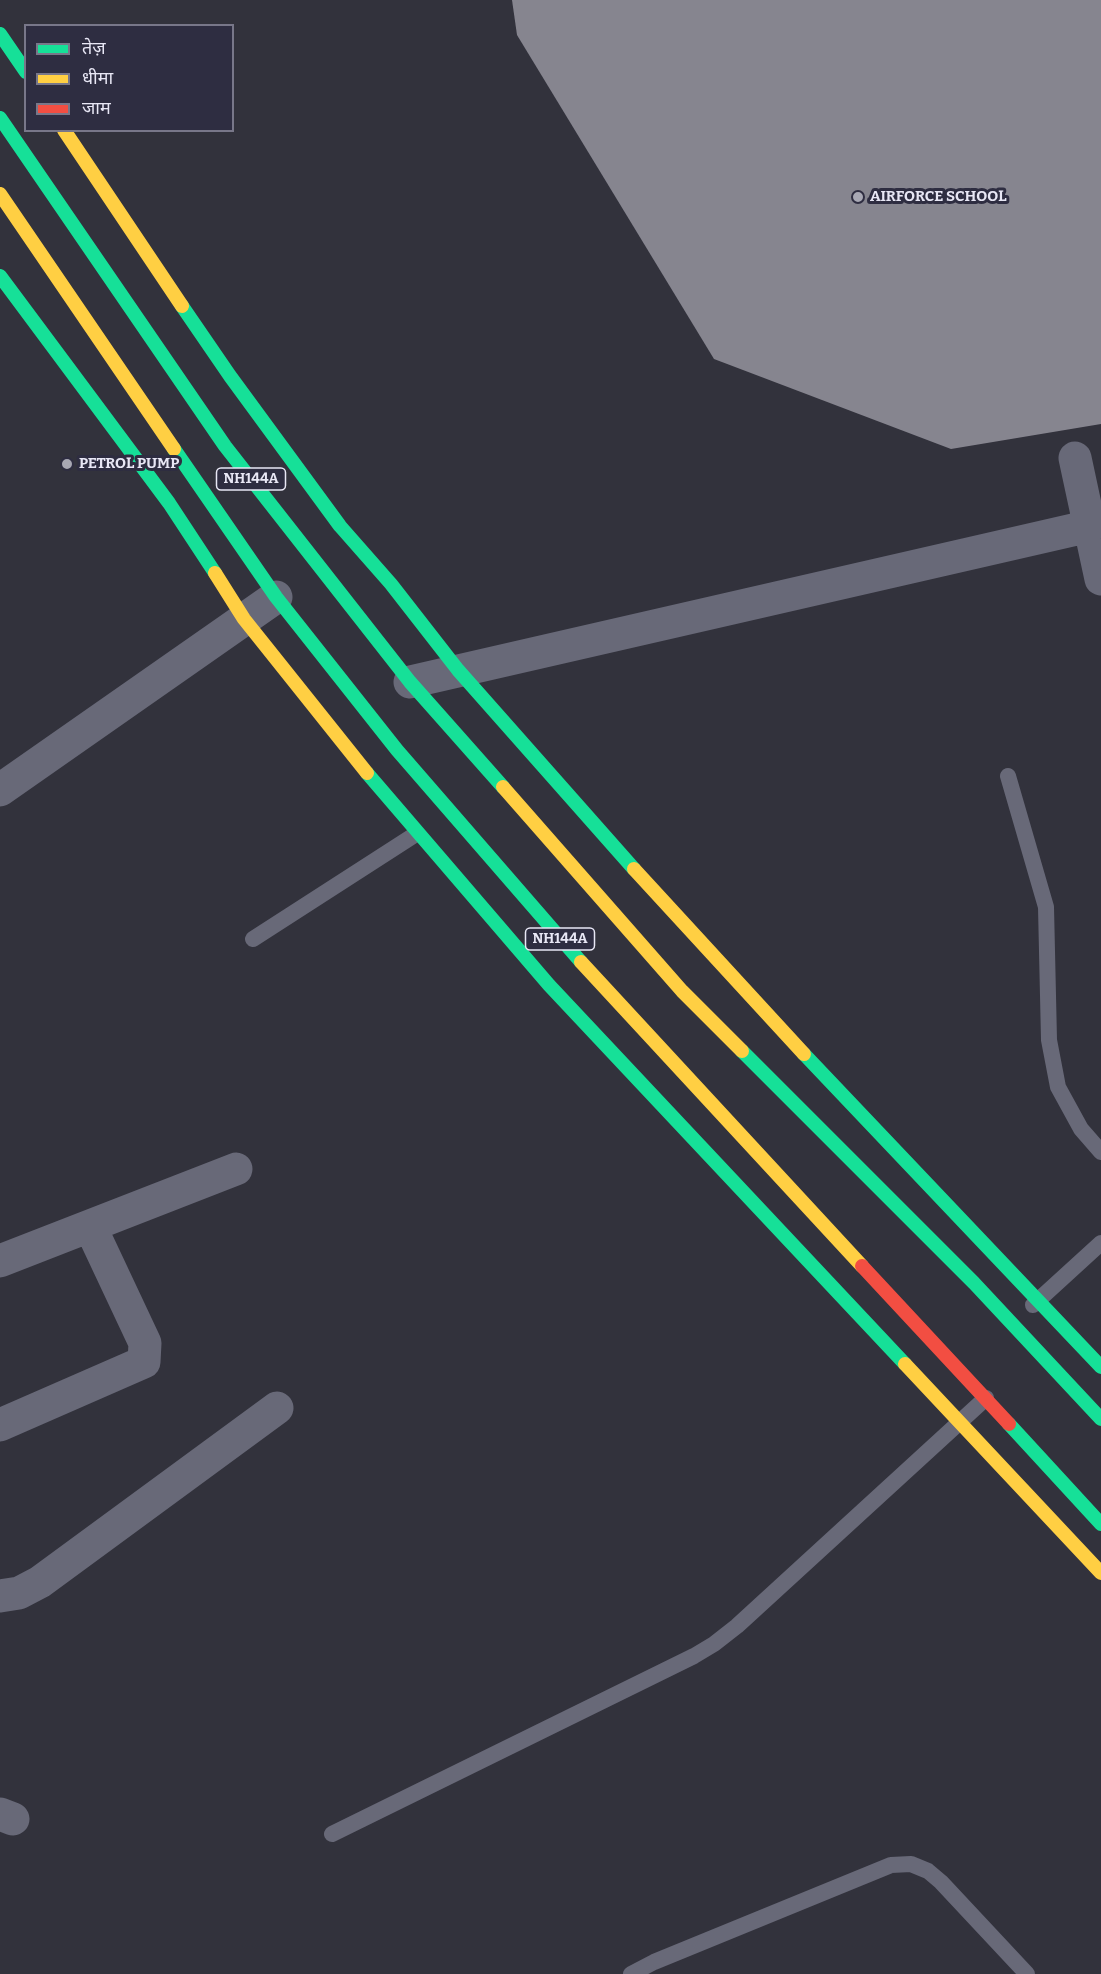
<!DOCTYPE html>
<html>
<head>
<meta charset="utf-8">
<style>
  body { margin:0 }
  #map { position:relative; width:1101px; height:1974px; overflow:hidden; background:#32323c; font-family:Bitter,"Noto Sans Devanagari",serif }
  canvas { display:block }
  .legend { position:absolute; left:24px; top:24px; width:210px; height:108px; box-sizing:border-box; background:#2e2d41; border:2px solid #787789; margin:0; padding:8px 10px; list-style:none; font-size:18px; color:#e8e7f5 }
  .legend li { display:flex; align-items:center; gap:12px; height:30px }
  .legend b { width:30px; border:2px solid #787789 }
</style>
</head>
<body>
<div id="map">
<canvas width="1101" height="1974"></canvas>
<ul class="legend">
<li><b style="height:8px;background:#16e098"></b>तेज़</li>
<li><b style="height:8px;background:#ffcf43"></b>धीमा</li>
<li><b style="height:8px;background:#f24e42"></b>जाम</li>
</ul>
</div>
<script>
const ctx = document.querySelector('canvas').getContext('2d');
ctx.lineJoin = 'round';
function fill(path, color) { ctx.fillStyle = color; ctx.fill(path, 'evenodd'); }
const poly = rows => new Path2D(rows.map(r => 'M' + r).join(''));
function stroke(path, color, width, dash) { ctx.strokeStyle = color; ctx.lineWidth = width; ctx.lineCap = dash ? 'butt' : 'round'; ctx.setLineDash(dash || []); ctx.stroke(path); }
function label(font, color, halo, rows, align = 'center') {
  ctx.font = font + ' Bitter,serif'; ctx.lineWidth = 6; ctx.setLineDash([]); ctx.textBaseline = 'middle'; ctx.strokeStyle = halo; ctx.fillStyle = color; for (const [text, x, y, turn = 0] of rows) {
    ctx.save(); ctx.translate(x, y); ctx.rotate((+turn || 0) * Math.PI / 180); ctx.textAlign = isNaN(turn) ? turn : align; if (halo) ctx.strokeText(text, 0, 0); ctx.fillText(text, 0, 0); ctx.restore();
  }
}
const building = poly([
  [512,0,1101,0,1101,424,951,449,714,359,517,35]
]);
const lane = poly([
  [1008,776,1046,907,1049,1040,1058,1087,1081,1129,1101,1152],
  [253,939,416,834],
  [1033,1305,1101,1243],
  [332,1834,694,1656,714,1644,737,1626,986,1398],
  [631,1974,654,1962,891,1865,911,1864,928,1871,941,1882,1027,1974]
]);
const street = poly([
  [1075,458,1101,579],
  [410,682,1090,526],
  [0,790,276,597],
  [0,1261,236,1169],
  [0,1425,144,1362,145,1343,90,1226],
  [0,1596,19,1593,40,1582,277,1408],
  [0,1814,13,1819]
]);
const fast = poly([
  [0,34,26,72],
  [0,118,225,446,410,682,503,787],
  [0,276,169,503,215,573],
  [182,306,230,376,340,526,391,584,458,670,634,869],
  [174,449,276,597,397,750,581,962],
  [367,773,549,985,905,1364],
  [742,1051,974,1283,1101,1419],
  [804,1054,1101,1367],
  [1009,1424,1101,1524]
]);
const slow = poly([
  [64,130,182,306],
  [0,194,174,449],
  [215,573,244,619,367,773],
  [503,787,682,991,742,1051],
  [634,869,804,1054],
  [581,962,862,1266],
  [905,1364,1101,1573]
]);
const jam = poly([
  [862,1266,1009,1424]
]);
const markers = [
  [858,197,6,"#a8a8b4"],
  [67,464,6,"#a8a8b4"]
];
const shields = [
  [251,479,69],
  [560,939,69]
];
const shieldNames = [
  ["NH144A",251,479],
  ["NH144A",560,939]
];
const poiNames = [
  ["AIRFORCE SCHOOL",870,197],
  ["PETROL PUMP",79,464]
];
fill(building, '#86858f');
stroke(lane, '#686978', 16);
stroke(street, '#686978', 33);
stroke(fast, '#16e098', 14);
stroke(slow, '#ffcf43', 14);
stroke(jam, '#f24e42', 14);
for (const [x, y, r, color] of markers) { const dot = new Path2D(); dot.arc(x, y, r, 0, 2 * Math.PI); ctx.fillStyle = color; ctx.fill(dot); stroke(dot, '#2e2d41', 2); }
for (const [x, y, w] of shields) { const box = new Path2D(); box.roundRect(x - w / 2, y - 11, w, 22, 4.5); ctx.fillStyle = '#2e2d41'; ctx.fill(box); stroke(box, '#e8e7f5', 1.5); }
label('bold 14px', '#e8e7f5', null, shieldNames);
label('bold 15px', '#e8e7f5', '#2e2d41', poiNames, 'left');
</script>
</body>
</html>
